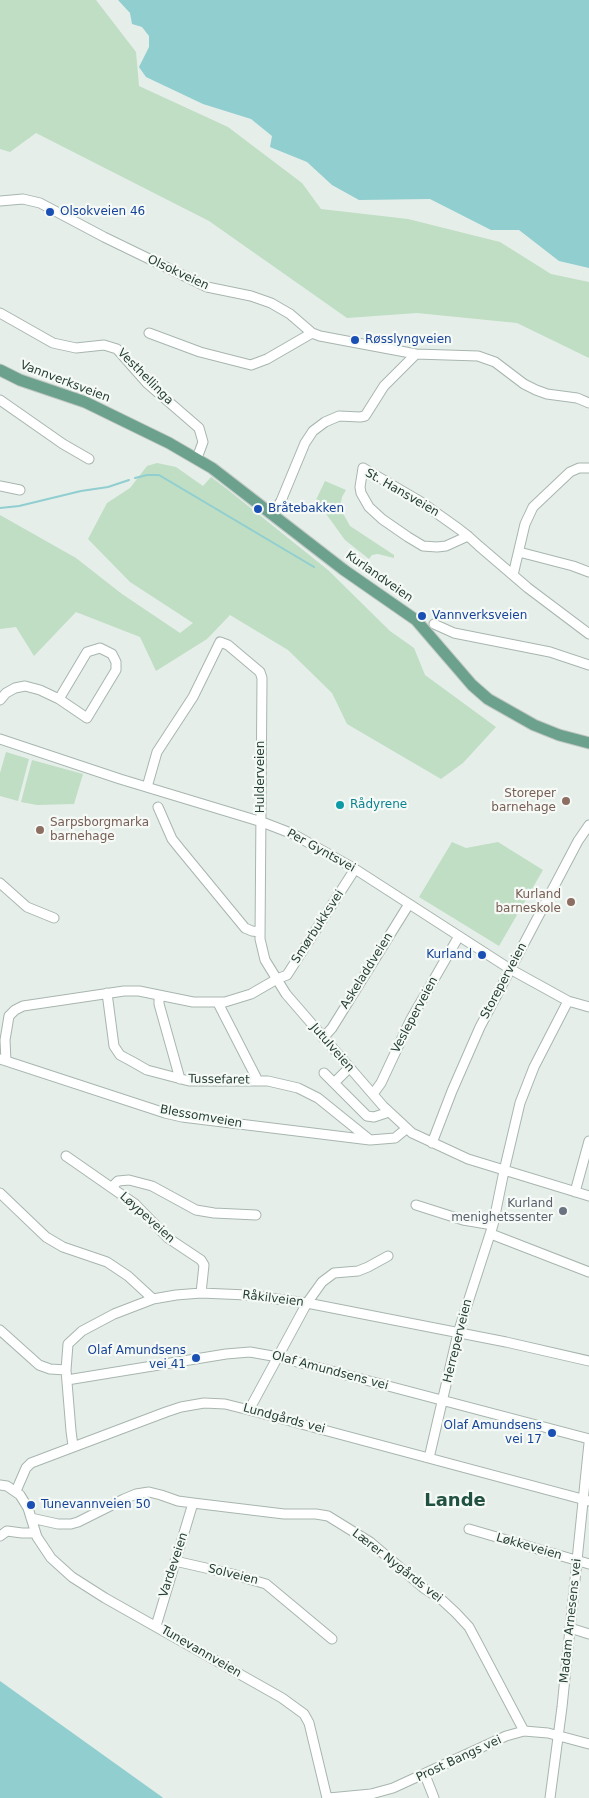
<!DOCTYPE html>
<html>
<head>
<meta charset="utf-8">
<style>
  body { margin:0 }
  canvas { display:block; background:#e5eee9 }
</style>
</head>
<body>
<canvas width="589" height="1798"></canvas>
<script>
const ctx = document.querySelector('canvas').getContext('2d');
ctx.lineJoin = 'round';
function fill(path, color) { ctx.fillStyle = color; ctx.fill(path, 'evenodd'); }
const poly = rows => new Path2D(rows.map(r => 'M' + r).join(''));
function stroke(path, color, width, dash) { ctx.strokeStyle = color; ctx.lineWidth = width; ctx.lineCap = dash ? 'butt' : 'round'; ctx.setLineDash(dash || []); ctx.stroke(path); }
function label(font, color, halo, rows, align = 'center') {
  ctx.font = font + ' "DejaVu Sans",sans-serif'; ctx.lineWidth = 4.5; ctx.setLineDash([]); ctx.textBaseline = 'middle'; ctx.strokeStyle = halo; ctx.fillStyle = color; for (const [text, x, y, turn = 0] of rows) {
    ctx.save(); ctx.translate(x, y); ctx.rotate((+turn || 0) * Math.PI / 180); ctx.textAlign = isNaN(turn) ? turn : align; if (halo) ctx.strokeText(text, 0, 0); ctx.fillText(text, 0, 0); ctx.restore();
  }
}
const green = poly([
  [0,0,96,0,136,52,139,86,228,127,302,183,321,209,408,219,500,242,551,274,589,282,589,358,517,323,417,313,347,318,209,221,36,133,10,152,0,149],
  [157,463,176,467,203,486,211,477,227,489,328,570,390,631,414,648,425,675,496,727,463,763,441,779,347,724,332,693,288,650,230,615,207,639,156,671,140,637,76,612,34,656,16,627,0,629,0,515,76,558,122,594,180,633,193,623,130,582,88,539,107,503,130,488,147,466],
  [325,481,346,490,342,497,340,508,350,526,394,555,394,558,378,554,372,555,369,559,345,540,324,511,314,504],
  [6,752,29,759,18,801,0,796,0,773],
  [32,760,83,774,74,804,37,805,21,802],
  [452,842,466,848,498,842,543,870,499,946,419,897]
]);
const water = poly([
  [118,0,589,0,589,268,559,261,519,230,491,230,430,199,359,200,332,185,307,162,270,147,272,136,251,119,203,104,146,77,139,67,149,47,149,36,142,27,132,24,130,13],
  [0,1681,162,1797,163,1798,0,1798]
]);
const stream = poly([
  [135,478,147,475,159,475,314,567],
  [0,508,19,506,81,491,108,487,129,480]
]);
const minor = poly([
  [0,201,23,199,40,203,104,237,207,287,251,296,271,303,290,314,312,333,320,336,416,354,478,356,495,362,524,384,536,390,547,394,577,398,589,403],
  [0,313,53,343,76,348,104,345,117,349,147,383,199,428,203,442,197,458],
  [149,333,200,352,251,365,267,359,312,333],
  [0,400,63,444,89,459],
  [0,486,20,490],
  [273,514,281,501,305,443,313,431,325,422,339,416,360,417,365,416,384,386,416,354],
  [468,536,446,546,437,547,423,546,408,537,382,519,369,507,361,493,360,487,363,468,421,502,459,529,468,536,479,546,528,588,589,634],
  [519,552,573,566,589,572],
  [513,575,525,524,533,507,570,472,579,468,589,468],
  [434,624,454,633,550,652,589,665],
  [0,700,6,693,15,688,25,686,40,690,59,699,87,718,116,670,116,662,112,654,100,648,87,652,59,699],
  [0,739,120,779,262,822,293,834,355,869,510,969,568,1001,589,1007],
  [147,787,157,752,193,697,220,642,228,645,260,672,262,678,260,939,265,960,286,994,383,1106,412,1133,468,1159,589,1196],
  [158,807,172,839,180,849,245,928,252,931,260,932],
  [0,883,27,907,54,918],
  [107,993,114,1046,120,1055,133,1062,147,1070,189,1081,268,1081,298,1088,318,1098,370,1140],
  [159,995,159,1004,180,1079],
  [218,1003,258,1081],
  [323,1038,332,1028,409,904],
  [0,1059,165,1113,182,1117,370,1140,395,1138,406,1129],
  [6,1061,5,1040,9,1016,15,1010,23,1006,124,991,139,991,193,1002,225,1002,251,994,277,979,287,975,355,869],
  [324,1073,367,1116,374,1117,389,1112],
  [334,1083,349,1068],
  [373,1094,381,1083,411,1019,459,936],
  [432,1143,452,1091,480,1027,578,841,589,825],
  [66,1156,135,1204,168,1238,201,1260,204,1265,201,1293],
  [112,1187,118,1181,129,1180,152,1186,196,1210,214,1213,256,1215],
  [575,1192,589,1141],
  [0,1193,46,1237,63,1247,107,1262,128,1276,153,1299],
  [416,1205,463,1220,493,1225],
  [491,1234,589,1272],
  [0,1330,39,1365,50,1369,66,1370],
  [67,1380,226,1354,250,1352,278,1357,589,1439],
  [249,1410,307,1303,322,1282,334,1273,358,1271,368,1267,388,1256],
  [73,1446,71,1431,66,1370,68,1344,82,1331,114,1314,153,1299,176,1295,201,1293,247,1295,307,1303,506,1342,589,1361],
  [429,1458,458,1333,493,1225,504,1171,520,1103,534,1067,568,1001],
  [0,1485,7,1486,20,1495,28,1508,37,1537,51,1558,72,1577,105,1598,282,1698,304,1714,309,1723,327,1798],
  [16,1491,26,1468,31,1463,166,1412,181,1407,204,1403,225,1404,249,1410,589,1501],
  [31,1518,58,1524,71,1524,78,1522,124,1499,136,1494,149,1492,161,1495,178,1501,193,1503,284,1514,316,1514,328,1516,370,1542,425,1589,442,1600,456,1613,469,1627,477,1642,524,1731],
  [469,1529,589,1564],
  [0,1536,7,1531,22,1533,35,1533],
  [175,1561,232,1574,266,1584,332,1639],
  [156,1626,193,1503],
  [570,1628,589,1634],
  [425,1775,434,1798],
  [329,1798,371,1794,393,1788,506,1736,524,1731,548,1733,589,1744],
  [550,1798,562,1707,589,1443]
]);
const major = poly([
  [0,370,20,380,85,402,169,443,212,468,344,570,416,620,472,685,488,699,534,725,559,735,589,743]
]);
const markers = [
  [50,212,5,"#1a4fb4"],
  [355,340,5,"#1a4fb4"],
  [258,509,5,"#1a4fb4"],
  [422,616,5,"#1a4fb4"],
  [566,801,5,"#8d6e63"],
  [340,805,5,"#0f9aa8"],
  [40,830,5,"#8d6e63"],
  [571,902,5,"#8d6e63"],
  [482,955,5,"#1a4fb4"],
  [563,1211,5,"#6b7280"],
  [196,1358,5,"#1a4fb4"],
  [552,1433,5,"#1a4fb4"],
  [31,1505,5,"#1a4fb4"]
];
const transitNames = [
  ["Olsokveien 46",60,212],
  ["Røsslyngveien",365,340],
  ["Bråtebakken",268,509],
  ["Vannverksveien",432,616],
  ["Kurland",472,955,"right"],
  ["Olaf Amundsens",186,1351,"right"],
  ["vei 41",186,1365,"right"],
  ["Olaf Amundsens",542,1426,"right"],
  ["vei 17",542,1440,"right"],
  ["Tunevannveien 50",41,1505]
];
const streetNames = [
  ["Olsokveien",178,273,25],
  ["Vesthellinga",145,377,45],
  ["Vannverksveien",65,382,21],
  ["St. Hansveien",402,493,30],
  ["Kurlandveien",379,577,35],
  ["Hulderveien",261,777,-90],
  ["Per Gyntsvei",321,851,29],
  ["Smørbukksvei",318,927,-57],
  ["Askeladdveien",367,971,-58],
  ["Storeperveien",504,981,-62],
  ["Vesleperveien",415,1015,-62],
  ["Jutulveien",332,1048,49],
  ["Tussefaret",219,1080,1],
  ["Blessomveien",201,1117,10],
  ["Løypeveien",147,1218,42],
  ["Råkilveien",273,1299,7],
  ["Herreperveien",458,1341,-76],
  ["Olaf Amundsens vei",330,1371,15],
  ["Lundgårds vei",284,1419,15],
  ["Løkkeveien",529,1547,16],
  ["Vardeveien",174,1565,-72],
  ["Lærer Nygårds vei",397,1566,38],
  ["Solveien",233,1575,14],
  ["Madam Arnesens vei",571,1621,-84],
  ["Tunevannveien",201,1652,30],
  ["Prost Bangs vei",459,1759,-25]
];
const educationNames = [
  ["Storeper",556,794],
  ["barnehage",556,808],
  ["Sarpsborgmarka",50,823,"left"],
  ["barnehage",50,837,"left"],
  ["Kurland",561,895],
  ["barneskole",561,909]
];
const cultureNames = [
  ["Rådyrene",350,805]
];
const worshipNames = [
  ["Kurland",553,1204],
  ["menighetssenter",553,1218]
];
const districtNames = [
  ["Lande",455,1501]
];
fill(green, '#bfdec4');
fill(water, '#90ced0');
stroke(stream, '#90ced0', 2);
stroke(minor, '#a8b6af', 11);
stroke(major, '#c2c9c6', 13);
stroke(minor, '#fff', 9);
stroke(major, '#6ba18d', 11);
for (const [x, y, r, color] of markers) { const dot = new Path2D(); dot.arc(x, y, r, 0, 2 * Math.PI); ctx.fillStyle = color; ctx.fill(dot); stroke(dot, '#f6faf7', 2); }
label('12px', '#164399', '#f6faf7', transitNames, 'left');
label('12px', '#253f35', '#f6faf7', streetNames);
label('12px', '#785e54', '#f6faf7', educationNames, 'right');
label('12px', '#0d838f', '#f6faf7', cultureNames, 'left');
label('12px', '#5b616d', '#f6faf7', worshipNames, 'right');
label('bold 18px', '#215140', '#f6faf7', districtNames);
</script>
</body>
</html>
